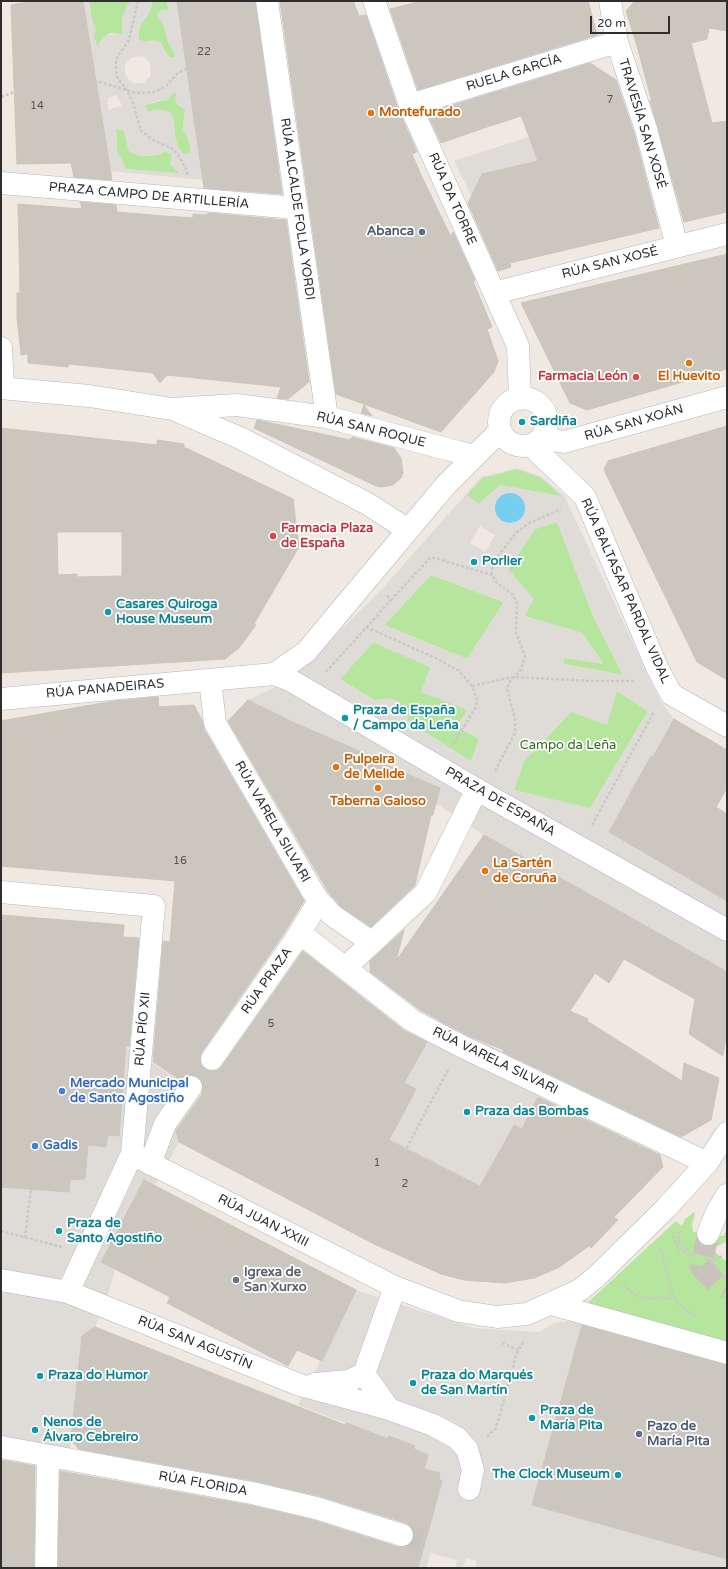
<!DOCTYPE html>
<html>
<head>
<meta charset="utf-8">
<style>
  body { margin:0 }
  #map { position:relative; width:728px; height:1569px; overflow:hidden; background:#efe9e1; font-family:"Varela Round",sans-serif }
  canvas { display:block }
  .frame { position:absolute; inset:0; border:2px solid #2e2e2e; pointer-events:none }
  .scale { position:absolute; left:590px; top:16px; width:80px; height:18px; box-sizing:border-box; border:2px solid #2e2e2e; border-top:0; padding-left:5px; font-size:12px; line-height:14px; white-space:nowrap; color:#2e2e2e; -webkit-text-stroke:3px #fff; paint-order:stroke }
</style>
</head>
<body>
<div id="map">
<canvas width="728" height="1569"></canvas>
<div class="frame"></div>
<div class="scale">20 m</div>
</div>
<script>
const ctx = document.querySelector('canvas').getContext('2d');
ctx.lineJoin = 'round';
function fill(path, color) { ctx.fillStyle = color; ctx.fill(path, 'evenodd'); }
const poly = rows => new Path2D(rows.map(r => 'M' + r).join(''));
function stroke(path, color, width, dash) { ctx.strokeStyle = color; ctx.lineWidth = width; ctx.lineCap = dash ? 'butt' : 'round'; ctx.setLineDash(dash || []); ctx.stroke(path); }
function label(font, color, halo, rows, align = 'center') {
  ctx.font = font + ' "Varela Round",sans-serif'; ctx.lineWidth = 3.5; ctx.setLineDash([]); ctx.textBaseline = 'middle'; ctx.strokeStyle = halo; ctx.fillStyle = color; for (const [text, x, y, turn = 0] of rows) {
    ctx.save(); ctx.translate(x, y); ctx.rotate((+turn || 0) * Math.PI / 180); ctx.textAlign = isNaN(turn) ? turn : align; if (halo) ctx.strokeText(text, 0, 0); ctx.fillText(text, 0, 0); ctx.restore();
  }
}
const green = poly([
  [89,1,130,1,122,18,122,34,110,33,101,41,97,47,94,36],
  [153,1,166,1,168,6,168,11,161,10,168,42,175,53,175,57,172,58,167,55,161,43,155,40,145,42,139,40,138,34,141,24,148,15],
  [174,92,177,94,178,105,185,109,183,129,189,141,191,149,188,154,183,154,177,145,175,137,175,130,148,112,144,105,168,99],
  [116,129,124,131,129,151,140,156,158,155,165,151,172,154,170,165,182,174,126,169,117,151],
  [517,469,540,477,563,497,500,485,479,504,466,495,482,478],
  [557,522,594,618,623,675,564,664,564,658,603,663,582,633,524,616,508,569,535,529],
  [431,575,504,602,467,659,384,625],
  [373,642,430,667,467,710,479,739,471,762,407,721,382,699,376,701,340,679],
  [617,691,648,711,590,809,514,790,524,761,571,712],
  [694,1212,695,1215,692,1224,693,1232,724,1236,727,1228,727,1241,716,1247,710,1248,727,1262,727,1348,583,1307,676,1221,682,1226,685,1219]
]);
const plaza = poly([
  [83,1,89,1,90,13,96,30,94,36,97,47,106,35,122,34,122,18,130,1,153,1,148,15,141,24,138,34,139,40,145,42,155,40,161,43,167,55,172,58,175,57,175,53,168,42,163,24,157,15,158,12,169,10,166,1,177,1,186,56,227,82,190,88,203,180,110,171,99,102,91,103,93,63],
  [139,56,144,57,150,63,151,73,150,77,143,83,134,83,130,81,125,74,125,65,131,58],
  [174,92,176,93,175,100,178,105,185,110,183,129,189,141,191,149,188,154,183,154,177,145,175,137,174,120,171,113,165,110,156,109,148,112,145,105,159,100,164,101,168,99],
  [116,95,122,105,109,110,107,99],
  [116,129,124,131,129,151,140,156,158,155,165,151,172,154,170,165,182,173,126,169,117,151],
  [544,136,553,158,482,174,471,195,454,161,528,137,530,140],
  [517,468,540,476,564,495,660,701,674,719,653,757,651,756,609,832,727,901,727,975,724,970,484,835,434,802,438,787,359,754,248,700,290,680,382,589,481,477],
  [517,469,540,477,562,496,500,485,479,504,467,495,482,478],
  [497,501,524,513,522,517,514,523,509,523,500,519,495,510],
  [557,522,594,618,623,675,564,664,564,658,603,664,582,633,525,616,534,599,508,569,535,529],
  [480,526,495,535,485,552,470,543],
  [431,575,504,602,467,659,384,625],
  [373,642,430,667,421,692,467,710,456,727,479,739,471,761,408,721,407,713,396,700,389,698,376,701,340,679],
  [617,691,648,711,590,808,514,790,524,761,571,712,607,725],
  [440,1020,457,1029,456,1031,473,1037,549,1074,522,1129,513,1125,480,1186,389,1140,415,1089,404,1083],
  [126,1047,202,1095,176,1131,179,1142,155,1186,144,1180,101,1261,115,1270,105,1306,95,1327,77,1389,69,1460,1,1447,1,1187,69,1192,70,1180,77,1180,80,1145,106,1147,108,1135,119,1136],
  [356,1290,473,1328,539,1332,554,1323,569,1321,582,1324,532,1505,727,1559,727,1568,475,1568,477,1561,466,1558,463,1568,455,1568,457,1560,431,1553,426,1568,414,1568,440,1473,424,1469,427,1455,298,1405]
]);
const water = poly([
  '495 508a15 15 0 1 1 30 0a15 15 0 1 1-30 0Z'
]);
const building = poly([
  [34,1,83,1,112,180,74,177,71,163,17,164,11,5,34,1],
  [177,1,255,1,282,194,204,188,177,1],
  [280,1,353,1,359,16,366,15,398,109,417,152,412,154,421,175,451,237,453,232,475,280,473,281,492,327,487,329,498,361,494,372,441,432,336,394,280,1],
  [422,1,588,1,597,35,418,90,390,9,422,1],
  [635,1,727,1,727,31,709,28,707,39,691,43,712,123,727,121,727,212,684,222,650,100,652,102,637,46,626,11,635,1],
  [590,63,616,80,634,133,659,228,510,263,511,267,498,271,468,203,482,174,538,161,522,118,521,116,484,128,441,143,427,113,590,63],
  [80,202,116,205,117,212,164,216,193,218,193,214,208,215,207,213,286,220,309,382,288,399,277,398,281,387,167,375,160,383,153,373,69,364,68,367,28,363,28,354,21,355,17,317,17,293,20,293,18,204,82,209,80,202],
  [727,254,727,369,587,410,570,403,521,303,727,254],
  [364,405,372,416,361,413,364,405],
  [257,420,350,440,352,437,394,448,401,458,403,473,401,478,393,485,381,487,376,486,254,428,257,420],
  [727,426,727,680,697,662,604,470,608,461,727,426],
  [1,428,157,445,157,440,184,444,184,447,293,499,299,547,254,624,256,625,239,648,225,659,1,673,1,428],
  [57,532,122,532,122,576,77,577,77,574,58,575,57,532],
  [158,697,159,707,194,705,202,720,204,729,304,901,283,935,202,1052,200,1058,201,1065,205,1069,211,1071,218,1070,222,1066,303,951,405,1031,427,1042,404,1083,416,1089,389,1140,480,1186,514,1125,522,1129,538,1097,660,1155,663,1167,614,1217,618,1220,591,1248,589,1246,558,1268,534,1278,505,1283,464,1280,441,1274,374,1244,179,1142,176,1131,202,1095,202,1082,198,1077,192,1075,185,1076,180,1080,153,1062,163,941,170,942,175,881,1,866,1,721,114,701,158,697],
  [248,700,297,724,380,760,379,762,440,788,433,815,431,815,415,885,371,927,340,906,329,893,228,721,248,700],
  [674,719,727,750,727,788,716,807,727,814,727,901,609,832,651,756,653,757,674,719],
  [484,835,724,970,727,975,727,1030,723,1056,689,1034,695,999,624,959,609,983,595,973,570,1011,588,1019,587,1021,682,1081,684,1063,719,1078,711,1120,681,1137,503,1052,504,1050,467,1035,420,1010,370,972,370,961,404,930,396,961,484,835],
  [1,915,124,925,123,937,139,938,129,1047,126,1045,119,1136,108,1135,106,1147,88,1145,85,1179,70,1180,69,1192,1,1187,1,915],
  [144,1180,356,1290,322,1361,297,1350,288,1366,167,1303,170,1297,101,1262,144,1180],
  [582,1325,727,1365,727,1559,532,1505,582,1325],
  [95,1327,345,1425,346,1423,388,1439,389,1436,415,1446,414,1449,428,1455,424,1469,440,1473,439,1480,442,1481,418,1568,58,1568,60,1471,249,1505,313,1520,398,1547,404,1547,410,1544,414,1538,414,1532,411,1527,406,1523,319,1496,254,1481,79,1449,71,1440,82,1336,95,1327],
  [1,1460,35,1466,34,1568,1,1568,1,1460]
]);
const streetTunnel = poly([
  [402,1535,422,1541]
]);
const secondaryTunnel = poly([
  [708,1234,701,1267,717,1284,727,1289]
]);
const path = poly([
  [138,1,129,40,116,59,116,71,118,79,127,90,133,103,141,131,155,141,173,149,180,158,187,171,187,175],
  [1,97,22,89,40,86,54,86,83,81,100,82,136,93,154,92,166,86,178,73,194,65,251,56],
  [391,600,431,557,492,575],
  [366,627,438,659,459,671,472,686,477,699,476,707,452,746],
  [326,672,391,600,386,594],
  [472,686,513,677,593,681,636,681],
  [495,771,515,733,515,719,507,689,510,681,521,670,525,656,516,633,517,604,513,595,496,582,492,575,492,567,495,560,516,533,529,523,561,509],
  [592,825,654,712],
  [1,1231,62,1247],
  [678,1231,679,1242,688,1250],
  [673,1235,679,1250,696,1257],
  [360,1236,449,1068],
  [25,1238,31,1189],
  [660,1248,671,1288,675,1298,678,1304,696,1317],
  [705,1260,716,1260,722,1256],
  [712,1260,716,1267,727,1280],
  [623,1285,639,1298,675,1298],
  [502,1343,518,1350],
  [487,1437,496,1428,516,1355,524,1340]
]);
const street = poly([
  [267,1,327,417],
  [374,1,410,105,518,346,520,399],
  [610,1,617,42,646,129,677,246],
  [410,105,617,42],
  [1,183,297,208],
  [494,293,727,234],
  [1,348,3,387],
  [1,388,89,396,172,409,237,405,327,417,473,456],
  '499 422a24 24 0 1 1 48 0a24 24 0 1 1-48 0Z',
  [177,411,240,438,368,504,408,530],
  [541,438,564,442,727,397],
  [531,445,585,497,656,665,671,694,727,726],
  [274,674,290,680,483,793,727,930],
  [210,680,215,723,313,892,319,901,332,915,371,942],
  [1,699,274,674,306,652,445,486,500,431],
  [1,892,154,906,132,1154,68,1292],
  [300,933,413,1021,461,1046,707,1163],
  [346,967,426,892,477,789],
  [212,1059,294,942,319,901],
  [132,1154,395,1287,458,1311,497,1317,527,1314,580,1290,597,1276,666,1208,707,1163,727,1133],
  [150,1164,165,1124,191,1087],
  [1,1280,68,1292,300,1385,389,1409,433,1425,457,1438,467,1449,473,1470,469,1489],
  [551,1304,727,1353],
  [315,1384,348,1381,364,1374],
  [389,1409,364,1374,395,1287],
  [1,1447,252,1493,316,1508,402,1535],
  [46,1568,48,1456]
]);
const secondary = poly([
  [708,1234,717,1212,727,1195]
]);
const markers = [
  [371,113,4,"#e8710a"],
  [422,232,4,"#5c6f8a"],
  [689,363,4,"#e8710a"],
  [636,377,4,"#e0444e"],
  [522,422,4,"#0f9aa8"],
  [273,536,4,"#e0444e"],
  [474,562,4,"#0f9aa8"],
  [108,612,4,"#0f9aa8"],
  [345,718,4,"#0f9aa8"],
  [336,767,4,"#e8710a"],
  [378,788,4,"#e8710a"],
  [485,871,4,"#e8710a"],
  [62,1091,4,"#3f7fe0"],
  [467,1112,4,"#0f9aa8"],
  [35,1146,4,"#3f7fe0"],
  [59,1231,4,"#0f9aa8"],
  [236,1280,4,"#6b7280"],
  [40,1376,4,"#0f9aa8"],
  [413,1383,4,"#0f9aa8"],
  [532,1418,4,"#0f9aa8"],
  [35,1430,4,"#0f9aa8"],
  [639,1434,4,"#5c6f8a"],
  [618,1475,4,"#0f9aa8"]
];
const numberNames = [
  ["22",204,52],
  ["7",610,100],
  ["14",37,106],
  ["16",180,861],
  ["5",271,1024],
  ["1",377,1163],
  ["2",405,1184]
];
const streetNames = [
  ["RUELA GARCÍA",514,73,-17],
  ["TRAVESÍA SAN XOSÉ",642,124,73],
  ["PRAZA CAMPO DE ARTILLERÍA",149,196,5],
  ["RÚA DA TORRE",452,199,66],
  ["RÚA ALCALDE FOLLA YORDI",297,209,82],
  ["RÚA SAN XOSÉ",610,263,-14],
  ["RÚA SAN XOÁN",634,423,-16],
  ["RÚA SAN ROQUE",371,430,14],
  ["RÚA BALTASAR PARDAL VIDAL",625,591,66],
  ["RÚA PANADEIRAS",105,689,-5],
  ["PRAZA DE ESPAÑA",500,802,30],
  ["RÚA VARELA SILVARI",272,822,60],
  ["RÚA PRAZA",267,981,-55],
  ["RÚA PÍO XII",143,1029,-85],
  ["RÚA VARELA SILVARI",495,1061,26],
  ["RÚA JUAN XXIII",263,1221,27],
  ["RÚA SAN AGUSTÍN",195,1343,22],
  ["RÚA FLORIDA",203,1484,10]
];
const foodNames = [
  ["Montefurado",379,113],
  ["El Huevito",689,377,"center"],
  ["Pulpeira",344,760],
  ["de Melide",344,775],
  ["Taberna Gaioso",378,802,"center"],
  ["La Sartén",493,864],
  ["de Coruña",493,879]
];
const serviceNames = [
  ["Abanca",414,232],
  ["Pazo de",647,1427,"left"],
  ["María Pita",647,1442,"left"]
];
const healthNames = [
  ["Farmacia León",628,377],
  ["Farmacia Plaza",281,529,"left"],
  ["de España",281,544,"left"]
];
const cultureNames = [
  ["Sardiña",530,422],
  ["Porlier",482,562],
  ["Casares Quiroga",116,605],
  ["House Museum",116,620],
  ["Praza de España",353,711],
  ["/ Campo da Leña",353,726],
  ["Praza das Bombas",475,1112],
  ["Praza de",67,1224],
  ["Santo Agostiño",67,1239],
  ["Praza do Humor",48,1376],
  ["Praza do Marqués",421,1376],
  ["de San Martín",421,1391],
  ["Praza de",540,1411],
  ["María Pita",540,1426],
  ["Nenos de",43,1423],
  ["Álvaro Cebreiro",43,1438],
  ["The Clock Museum",610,1475,"right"]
];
const parkNames = [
  ["Campo da Leña",568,746]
];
const shopNames = [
  ["Mercado Municipal",70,1084],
  ["de Santo Agostiño",70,1099],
  ["Gadis",43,1146]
];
const worshipNames = [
  ["Igrexa de",244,1273],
  ["San Xurxo",244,1288]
];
fill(green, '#b6e59e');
fill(plaza, '#dfdcd8');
fill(water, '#75cff0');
fill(building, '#cbc7bf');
stroke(building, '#cbc5ba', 1);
stroke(streetTunnel, '#c8c4bd', 22, [22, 11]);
stroke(secondaryTunnel, '#c8c4bd', 22, [22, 11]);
stroke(street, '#b4b7c1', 23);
stroke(secondary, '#b4b7c1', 23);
stroke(path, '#c9c9c9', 2.5, [3, 2]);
stroke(street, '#fff', 22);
stroke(secondary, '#fff', 22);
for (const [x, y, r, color] of markers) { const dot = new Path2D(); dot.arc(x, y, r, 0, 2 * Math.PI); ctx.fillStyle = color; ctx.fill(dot); stroke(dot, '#fff', 1.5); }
label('11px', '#555452', null, numberNames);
label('13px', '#2e2e2e', '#fff', streetNames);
label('bold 13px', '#c56008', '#fff', foodNames, 'left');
label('bold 13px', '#4e5e75', '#fff', serviceNames, 'right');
label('bold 13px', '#be3a42', '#fff', healthNames, 'right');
label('bold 13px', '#0d838f', '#fff', cultureNames, 'left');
label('13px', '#2c6e1b', '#fff', parkNames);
label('bold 13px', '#366cbe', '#fff', shopNames, 'left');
label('bold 13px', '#5b616d', '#fff', worshipNames, 'left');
</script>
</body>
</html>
